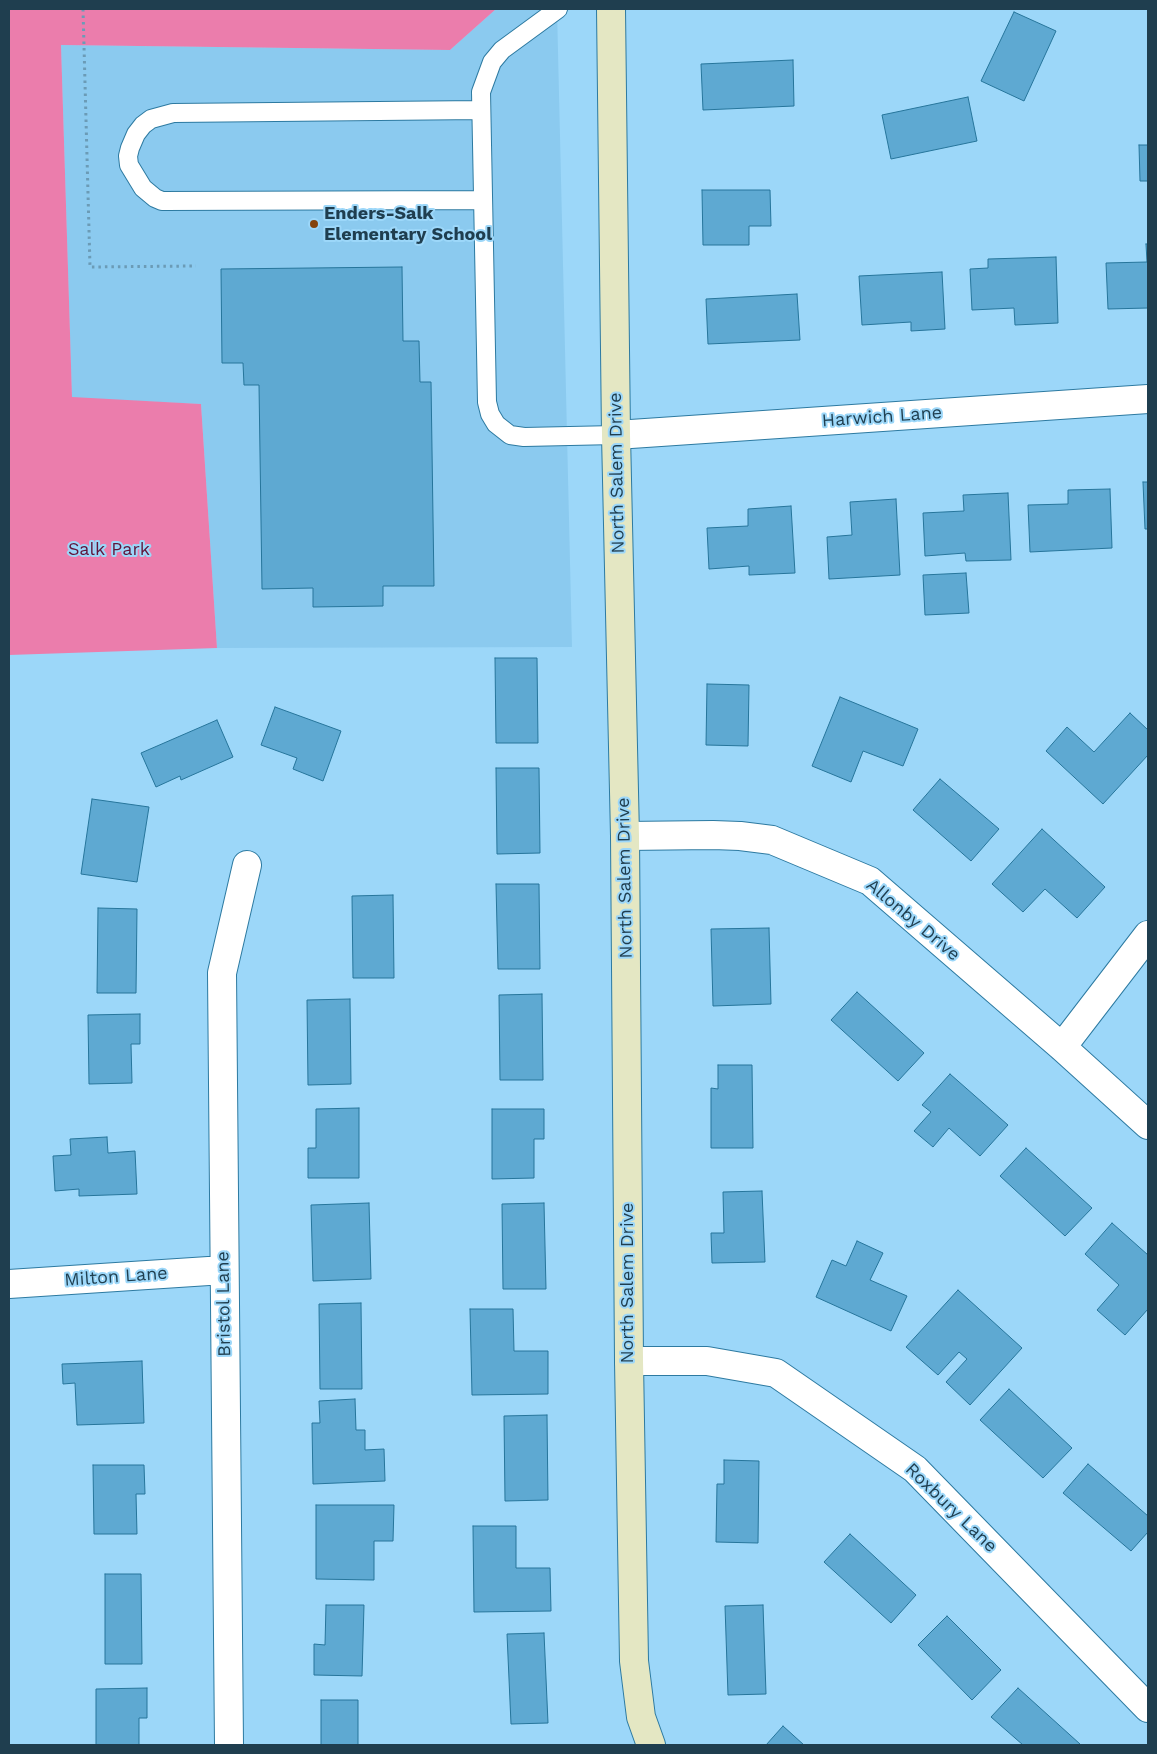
<!DOCTYPE html>
<html>
<head>
<meta charset="utf-8">
<style>
  body { margin:0 }
  #map { position:relative; width:1157px; height:1754px; overflow:hidden; background:#9cd7f9; font-family:"Work Sans",sans-serif }
  canvas { display:block }
  .frame { position:absolute; inset:0; border:10px solid #1f3e4f; pointer-events:none }
</style>
</head>
<body>
<div id="map">
<canvas width="1157" height="1754"></canvas>
<div class="frame"></div>
</div>
<script>
const ctx = document.querySelector('canvas').getContext('2d');
ctx.lineJoin = 'round';
function fill(path, color) { ctx.fillStyle = color; ctx.fill(path, 'evenodd'); }
const poly = rows => new Path2D(rows.map(r => 'M' + r).join(''));
function stroke(path, color, width, dash) { ctx.strokeStyle = color; ctx.lineWidth = width; ctx.lineCap = dash ? 'butt' : 'round'; ctx.setLineDash(dash || []); ctx.stroke(path); }
function label(font, color, halo, rows, align = 'center') {
  ctx.font = font + ' "Work Sans",sans-serif'; ctx.lineWidth = 4; ctx.setLineDash([]); ctx.textBaseline = 'middle'; ctx.strokeStyle = halo; ctx.fillStyle = color; for (const [text, x, y, turn = 0] of rows) {
    ctx.save(); ctx.translate(x, y); ctx.rotate((+turn || 0) * Math.PI / 180); ctx.textAlign = isNaN(turn) ? turn : align; if (halo) ctx.strokeText(text, 0, 0); ctx.fillText(text, 0, 0); ctx.restore();
  }
}
const built = poly([
  [496,9,557,9,572,647,217,648,201,404,72,398,61,45,450,50]
]);
const green = poly([
  [9,9,496,9,450,50,61,45,72,397,201,404,217,648,9,655]
]);
const building = poly([
  [1014,12,1056,31,1024,101,981,81,1014,12],
  [793,60,794,106,703,110,701,64,793,60],
  [968,97,977,141,891,159,882,115,968,97],
  [1139,145,1148,145,1148,181,1140,181,1139,145],
  [702,190,770,190,771,226,749,226,749,245,703,245,702,190],
  [1146,244,1148,244,1148,308,1108,309,1106,263,1147,262,1146,244],
  [1056,257,1058,323,1015,325,1014,308,972,310,970,269,988,268,988,259,1056,257],
  [402,267,403,341,419,341,420,382,431,382,434,586,383,586,383,606,313,607,313,588,262,589,259,385,244,385,243,363,222,363,221,269,402,267],
  [942,272,945,329,911,331,911,322,862,325,859,276,942,272],
  [797,294,800,340,708,344,706,299,797,294],
  [1143,482,1148,482,1148,529,1145,529,1143,482],
  [1110,489,1112,548,1030,552,1028,505,1068,504,1068,490,1110,489],
  [1008,493,1011,560,966,561,965,553,925,556,923,513,964,511,963,495,1008,493],
  [896,499,900,575,829,579,827,537,852,535,850,502,896,499],
  [791,506,795,573,749,575,749,566,709,569,707,528,748,526,748,509,791,506],
  [966,573,969,613,925,615,923,575,966,573],
  [495,658,537,658,538,743,496,743,495,658],
  [707,684,749,685,748,746,706,745,707,684],
  [840,697,918,729,903,766,863,751,851,782,812,766,840,697],
  [275,707,341,731,323,781,293,769,297,758,261,745,275,707],
  [1130,713,1148,730,1148,755,1103,804,1046,751,1067,727,1094,752,1130,713],
  [217,720,233,757,181,780,180,776,156,787,141,753,217,720],
  [496,768,539,768,540,853,497,854,496,768],
  [940,779,999,829,971,861,913,810,940,779],
  [92,799,149,807,137,882,81,874,92,799],
  [1042,829,1105,887,1077,918,1045,889,1023,912,992,884,1042,829],
  [496,884,539,884,540,969,498,969,496,884],
  [393,895,394,978,353,978,352,896,393,895],
  [98,908,137,909,136,993,97,993,98,908],
  [769,928,771,1004,713,1006,711,929,769,928],
  [857,992,924,1053,898,1081,831,1020,857,992],
  [542,994,543,1080,500,1080,499,995,542,994],
  [350,999,351,1084,308,1085,307,1000,350,999],
  [140,1014,140,1044,131,1044,132,1083,89,1084,88,1015,140,1014],
  [718,1065,752,1065,753,1148,711,1148,711,1088,718,1089,718,1065],
  [950,1074,1008,1125,980,1156,949,1128,933,1147,914,1131,931,1112,922,1105,950,1074],
  [359,1108,359,1178,308,1178,308,1148,316,1148,316,1109,359,1108],
  [492,1109,544,1109,544,1139,534,1139,534,1178,492,1179,492,1109],
  [107,1137,108,1153,135,1151,137,1194,79,1196,79,1189,55,1191,53,1156,71,1155,70,1139,107,1137],
  [1026,1148,1092,1208,1065,1236,1000,1176,1026,1148],
  [762,1191,765,1262,712,1263,711,1233,724,1233,723,1192,762,1191],
  [369,1203,371,1279,313,1281,311,1205,369,1203],
  [544,1203,546,1289,503,1289,502,1204,544,1203],
  [1112,1223,1148,1255,1148,1309,1125,1335,1097,1310,1119,1285,1085,1254,1112,1223],
  [857,1241,883,1253,870,1280,907,1296,891,1331,816,1297,832,1260,846,1266,857,1241],
  [958,1290,1022,1348,970,1405,946,1382,967,1359,959,1352,938,1375,906,1347,958,1290],
  [361,1303,362,1389,320,1389,319,1304,361,1303],
  [470,1309,513,1309,514,1351,548,1351,548,1394,472,1395,470,1309],
  [142,1361,144,1423,77,1425,75,1383,63,1384,62,1364,142,1361],
  [1009,1389,1072,1448,1043,1478,980,1420,1009,1389],
  [355,1399,356,1430,365,1430,365,1450,384,1449,385,1481,313,1484,312,1423,320,1423,319,1401,355,1399],
  [547,1415,548,1500,505,1501,504,1416,547,1415],
  [724,1460,759,1461,758,1543,716,1542,717,1484,724,1484,724,1460],
  [1088,1464,1148,1516,1148,1532,1131,1551,1063,1493,1088,1464],
  [93,1465,144,1465,145,1494,136,1494,137,1534,94,1534,93,1465],
  [316,1505,394,1505,393,1541,374,1541,374,1580,316,1579,316,1505],
  [473,1526,516,1526,516,1568,550,1568,551,1611,474,1612,473,1526],
  [850,1534,916,1595,891,1623,824,1562,850,1534],
  [105,1574,141,1574,142,1664,105,1664,105,1574],
  [326,1605,364,1605,362,1676,314,1675,314,1644,325,1645,326,1605],
  [763,1605,766,1694,728,1695,725,1606,763,1605],
  [947,1616,1001,1670,972,1700,918,1645,947,1616],
  [544,1633,548,1723,511,1724,507,1634,544,1633],
  [147,1688,147,1718,139,1718,139,1745,96,1745,96,1689,147,1688],
  [1018,1688,1080,1744,1078,1745,1023,1745,991,1717,1018,1688],
  [321,1700,358,1700,358,1745,321,1745,321,1700],
  [783,1726,804,1745,766,1745,783,1726]
]);
const path = poly([
  [83,9,90,267,196,266]
]);
const lane = poly([
  [558,9,502,50,492,62,481,92,487,402,490,414,496,424,510,435,524,437,616,435],
  [481,110,173,113,151,119,143,125,136,134,130,148,128,156,129,165,143,188,155,198,162,201,483,200]
]);
const street = poly([
  [616,435,1148,399],
  [625,836,713,835,740,836,772,840,870,881,1062,1047,1148,1125],
  [1062,1047,1148,935],
  [9,1284,224,1270],
  [629,1361,707,1361,776,1373,915,1469,1148,1708],
  [229,1745,222,973,247,865]
]);
const secondary = poly([
  [611,9,616,435,625,836,629,1361,634,1661,641,1717,651,1745]
]);
const markers = [
  [314,224,5,"#85440d"]
];
const poiNames = [
  ["Enders-Salk",324,214],
  ["Elementary School",324,235]
];
const streetNames = [
  ["Harwich Lane",882,417,-4],
  ["North Salem Drive",617,473,-91],
  ["North Salem Drive",625,878,-91],
  ["Allonby Drive",913,920,40],
  ["Milton Lane",116,1277,-4],
  ["North Salem Drive",628,1283,-90],
  ["Bristol Lane",224,1304,-91],
  ["Roxbury Lane",951,1508,44]
];
const parkNames = [
  ["Salk Park",109,550]
];
fill(built, '#8bcaef');
fill(green, '#eb7dac');
fill(building, '#5ea9d2');
stroke(building, '#26759b', 1);
stroke(lane, '#2d7aa1', 20);
stroke(street, '#2d7aa1', 30);
stroke(secondary, '#2d7aa1', 30);
stroke(path, '#6b9bb6', 3, [2.5, 4]);
stroke(lane, '#fff', 18);
stroke(street, '#fff', 28);
stroke(secondary, '#e4e7c3', 28);
for (const [x, y, r, color] of markers) { const dot = new Path2D(); dot.arc(x, y, r, 0, 2 * Math.PI); ctx.fillStyle = color; ctx.fill(dot); stroke(dot, '#9cd7f9', 2); }
label('bold 18px', '#1f3e4f', '#9cd7f9', poiNames, 'left');
label('18px', '#1f3e4f', '#9cd7f9', streetNames);
label('18px', '#60143a', '#9cd7f9', parkNames);
</script>
</body>
</html>
